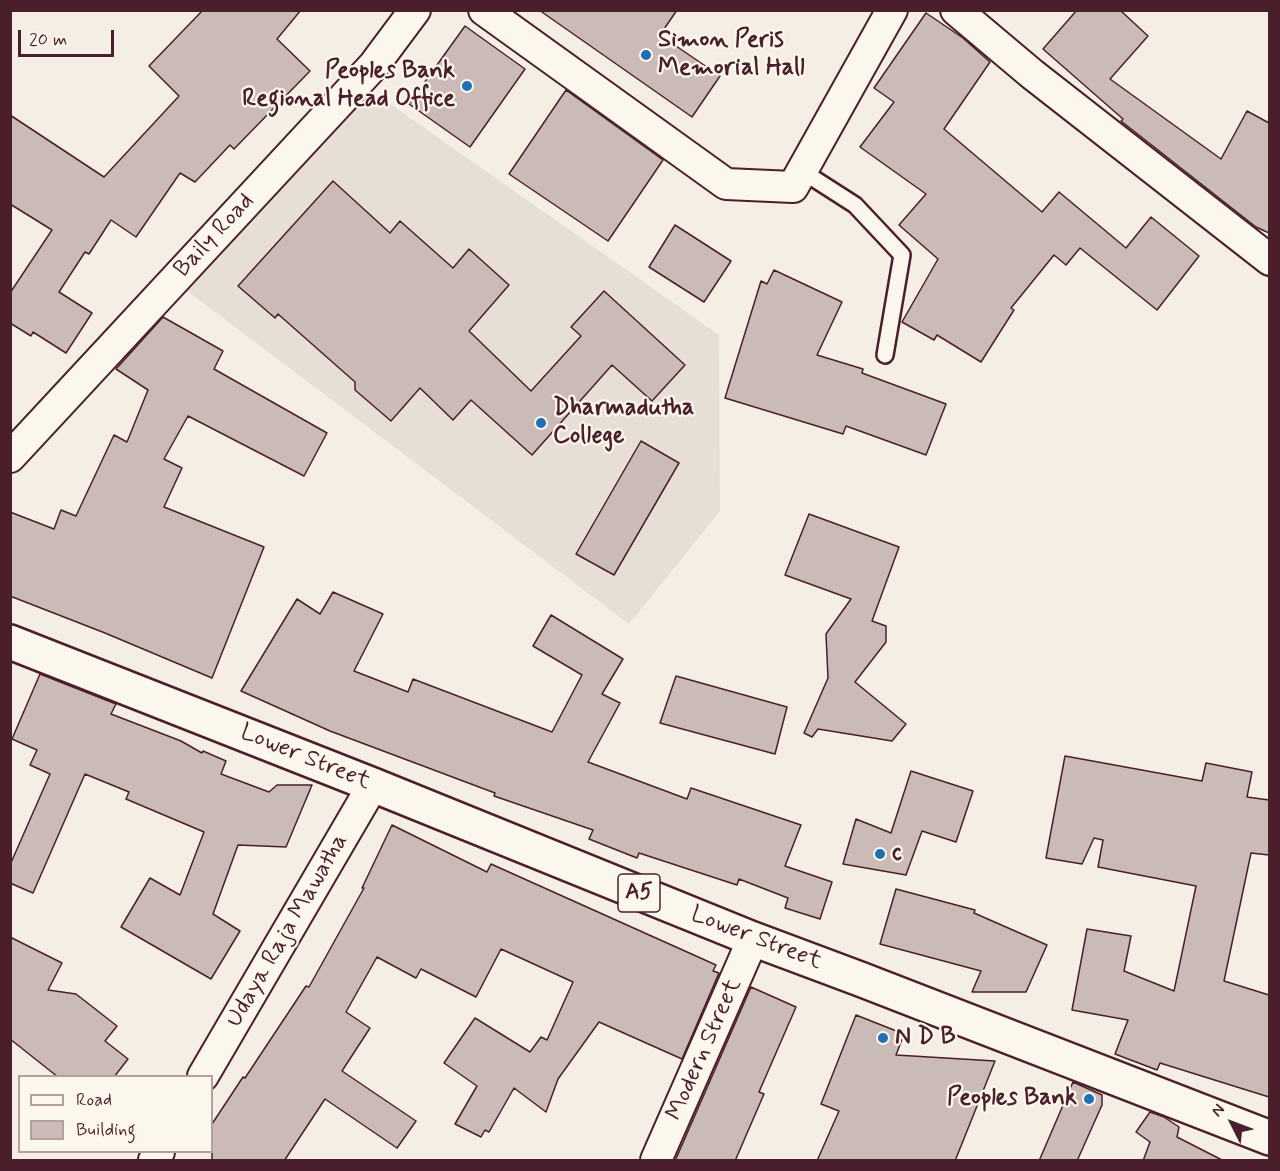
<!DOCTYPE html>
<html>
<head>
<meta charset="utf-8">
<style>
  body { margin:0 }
  #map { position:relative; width:1280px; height:1171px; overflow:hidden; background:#f4eee4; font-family:Mynerve,sans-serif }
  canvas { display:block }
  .frame { position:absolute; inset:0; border:12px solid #4a1f2b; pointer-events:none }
  .legend { position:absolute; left:18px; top:1075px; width:195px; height:78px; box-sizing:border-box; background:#fbf7ec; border:2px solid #b4a19f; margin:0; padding:8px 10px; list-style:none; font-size:18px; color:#4a1f2b }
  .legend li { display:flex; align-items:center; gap:12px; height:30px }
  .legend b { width:30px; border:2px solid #b4a19f }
  .north { position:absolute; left:1202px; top:1093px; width:60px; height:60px; -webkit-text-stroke:4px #fbf7ec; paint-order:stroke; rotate:312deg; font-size:16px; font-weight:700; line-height:24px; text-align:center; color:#4a1f2b }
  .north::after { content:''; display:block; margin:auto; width:21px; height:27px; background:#4a1f2b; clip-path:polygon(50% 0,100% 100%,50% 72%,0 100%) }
  .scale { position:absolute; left:18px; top:30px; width:96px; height:27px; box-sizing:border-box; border:3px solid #4a1f2b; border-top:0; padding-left:8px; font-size:18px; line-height:21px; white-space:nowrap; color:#4a1f2b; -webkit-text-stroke:4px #fbf7ec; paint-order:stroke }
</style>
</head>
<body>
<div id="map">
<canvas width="1280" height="1171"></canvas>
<div class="frame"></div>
<ul class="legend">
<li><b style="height:8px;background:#fbf7ec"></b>Road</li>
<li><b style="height:16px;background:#cabbb6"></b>Building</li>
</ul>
<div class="north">N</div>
<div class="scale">20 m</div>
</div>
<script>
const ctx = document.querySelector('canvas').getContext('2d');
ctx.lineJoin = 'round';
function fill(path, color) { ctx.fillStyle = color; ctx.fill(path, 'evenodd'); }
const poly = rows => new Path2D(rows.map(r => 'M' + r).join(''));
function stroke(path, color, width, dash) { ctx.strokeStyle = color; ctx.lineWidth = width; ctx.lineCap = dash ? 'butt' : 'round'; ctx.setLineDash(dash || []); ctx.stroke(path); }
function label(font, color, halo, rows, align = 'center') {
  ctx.font = font + ' Mynerve,sans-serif'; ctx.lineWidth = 4.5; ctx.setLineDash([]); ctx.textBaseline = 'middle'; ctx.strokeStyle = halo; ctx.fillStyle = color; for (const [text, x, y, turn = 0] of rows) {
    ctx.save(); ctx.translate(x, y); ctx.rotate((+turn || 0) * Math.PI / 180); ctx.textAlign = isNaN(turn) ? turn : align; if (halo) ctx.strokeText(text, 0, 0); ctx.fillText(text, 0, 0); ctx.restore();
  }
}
const built = poly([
  [369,89,719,335,720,511,629,624,186,290]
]);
const building = poly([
  [203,10,301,10,277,39,310,71,234,149,230,145,195,182,180,173,136,237,111,220,89,254,85,252,59,292,92,313,66,353,33,332,31,336,10,323,10,293,52,230,10,204,10,115,104,177,179,96,149,66,203,10],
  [539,10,677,10,660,35,720,76,692,117,539,10],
  [1077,10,1120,10,1148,36,1110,79,1221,159,1247,111,1269,123,1269,233,1256,227,1121,121,1123,119,1043,49,1077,10],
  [926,13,963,38,990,62,944,129,1042,212,1059,192,1126,248,1151,217,1199,256,1157,310,1080,248,1066,265,1054,255,1011,308,1014,310,981,362,937,335,934,340,902,322,938,259,899,225,926,194,860,147,894,102,874,88,926,13],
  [465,26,525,69,470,147,409,104,465,26],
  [566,90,663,160,608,241,509,174,566,90],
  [333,181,390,233,400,221,453,268,469,249,509,285,469,331,531,391,581,336,571,327,604,291,685,365,652,401,612,365,532,455,471,400,453,420,420,388,391,421,355,390,355,382,278,314,275,318,238,286,333,181],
  [675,225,731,261,704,302,649,267,675,225],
  [774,270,842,302,817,355,863,369,862,373,946,404,926,455,846,426,843,434,725,398,761,281,767,284,774,270],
  [163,317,223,351,214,369,327,433,304,476,188,416,164,459,182,468,164,507,264,547,212,678,105,633,10,596,10,512,54,529,61,510,76,516,114,435,127,442,148,390,116,369,163,317],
  [641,441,679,463,614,575,576,554,641,441],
  [809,514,899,547,872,621,886,626,886,642,855,682,906,724,892,741,818,729,812,737,804,733,828,678,826,634,851,599,785,575,809,514],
  [333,592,383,614,354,671,408,692,413,679,552,732,582,675,533,646,551,615,623,659,602,694,620,703,588,762,687,799,691,788,801,825,785,866,832,882,820,919,785,908,788,898,739,879,737,885,639,853,637,858,589,839,593,830,494,796,495,793,330,731,241,691,297,599,320,614,333,592],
  [40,674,116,704,111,714,181,741,202,753,203,751,226,761,221,774,269,792,277,785,312,785,286,847,238,845,213,914,240,931,211,979,121,927,150,878,180,895,204,832,126,799,129,792,85,774,33,893,10,883,10,865,50,774,30,765,37,750,12,739,40,674],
  [676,676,787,707,775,754,660,723,676,676],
  [1065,756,1202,781,1206,763,1252,772,1247,797,1269,800,1269,855,1251,853,1224,981,1269,995,1269,1097,1160,1063,1157,1070,1115,1054,1128,1020,1072,1010,1087,929,1131,936,1124,971,1174,991,1196,886,1098,867,1103,840,1094,838,1082,864,1046,858,1065,756],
  [911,771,973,791,956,842,922,831,906,875,843,864,856,819,891,833,911,771],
  [392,825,487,872,491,864,716,965,713,971,719,973,682,1059,599,1022,558,1079,546,1112,514,1088,489,1132,485,1130,481,1137,455,1124,477,1086,444,1063,475,1018,530,1052,541,1037,547,1040,573,982,501,949,476,997,421,969,416,978,377,957,346,1012,370,1028,342,1071,416,1121,397,1148,325,1099,284,1161,212,1161,212,1124,243,1077,245,1078,306,986,309,987,364,888,362,888,392,825],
  [896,889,975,910,974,913,1047,945,1026,992,972,992,981,971,880,944,896,889],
  [10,937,62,963,48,990,76,994,117,1026,105,1041,128,1059,114,1077,58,1077,10,1039,10,937],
  [751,987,796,1007,759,1092,764,1094,735,1161,675,1161,751,987],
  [856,1015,904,1034,896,1055,995,1061,955,1161,817,1161,839,1111,821,1104,856,1015],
  [1073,1082,1102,1095,1102,1105,1077,1161,1039,1161,1073,1082],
  [1150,1112,1164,1117,1179,1127,1177,1137,1224,1161,1143,1161,1150,1142,1136,1132,1150,1112]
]);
const service = poly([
  [802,171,855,205,902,255,885,355]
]);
const minor = poly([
  [484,10,726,184,793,187,892,10],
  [956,10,1032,74,1270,260],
  [10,457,374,65,415,10],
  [203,1076,373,785],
  [154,1160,159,1152],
  [656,1160,753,939]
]);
const trunk = poly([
  [10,642,373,785,753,939,860,979,1270,1138]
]);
const markers = [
  [646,55,6,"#1f6fb2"],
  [467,86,6,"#1f6fb2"],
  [541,423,6,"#1f6fb2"],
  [880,854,6,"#1f6fb2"],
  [883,1038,6,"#1f6fb2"],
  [1089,1099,6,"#1f6fb2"]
];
const shields = [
  [639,893,42]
];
const shieldNames = [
  ["A5",639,893]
];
const poiNames = [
  ["Simon Peris",658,41],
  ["Memorial Hall",658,69],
  ["Peoples Bank",455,72,"right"],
  ["Regional Head Office",455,100,"right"],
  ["Dharmadutha",553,409],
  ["College",553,437],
  ["c",892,854],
  ["N D B",895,1038],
  ["Peoples Bank",1077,1099,"right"]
];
const streetNames = [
  ["Baily Road",215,236,-47],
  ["Lower Street",305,758,22],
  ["Udaya Raja Mawatha",288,931,-60],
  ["Lower Street",756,939,21],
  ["Modern Street",705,1050,-66]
];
fill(built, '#e7dfd6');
fill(building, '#cabbb6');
stroke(building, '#4a1f2b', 1.5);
stroke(service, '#4a1f2b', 20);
stroke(minor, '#4a1f2b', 34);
stroke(trunk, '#4a1f2b', 38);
stroke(service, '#fbf7ec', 15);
stroke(minor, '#fbf7ec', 30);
stroke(trunk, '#fbf7ec', 33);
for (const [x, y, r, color] of markers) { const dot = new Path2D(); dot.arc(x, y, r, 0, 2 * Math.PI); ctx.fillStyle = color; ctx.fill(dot); stroke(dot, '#fbf7ec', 2); }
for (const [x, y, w] of shields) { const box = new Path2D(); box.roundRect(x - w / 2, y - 19, w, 38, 4.5); ctx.fillStyle = '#fbf7ec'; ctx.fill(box); stroke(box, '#4a1f2b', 1.5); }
label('bold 22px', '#4a1f2b', null, shieldNames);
label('bold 24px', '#4a1f2b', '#fbf7ec', poiNames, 'left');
label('24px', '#4a1f2b', '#fbf7ec', streetNames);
</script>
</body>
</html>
